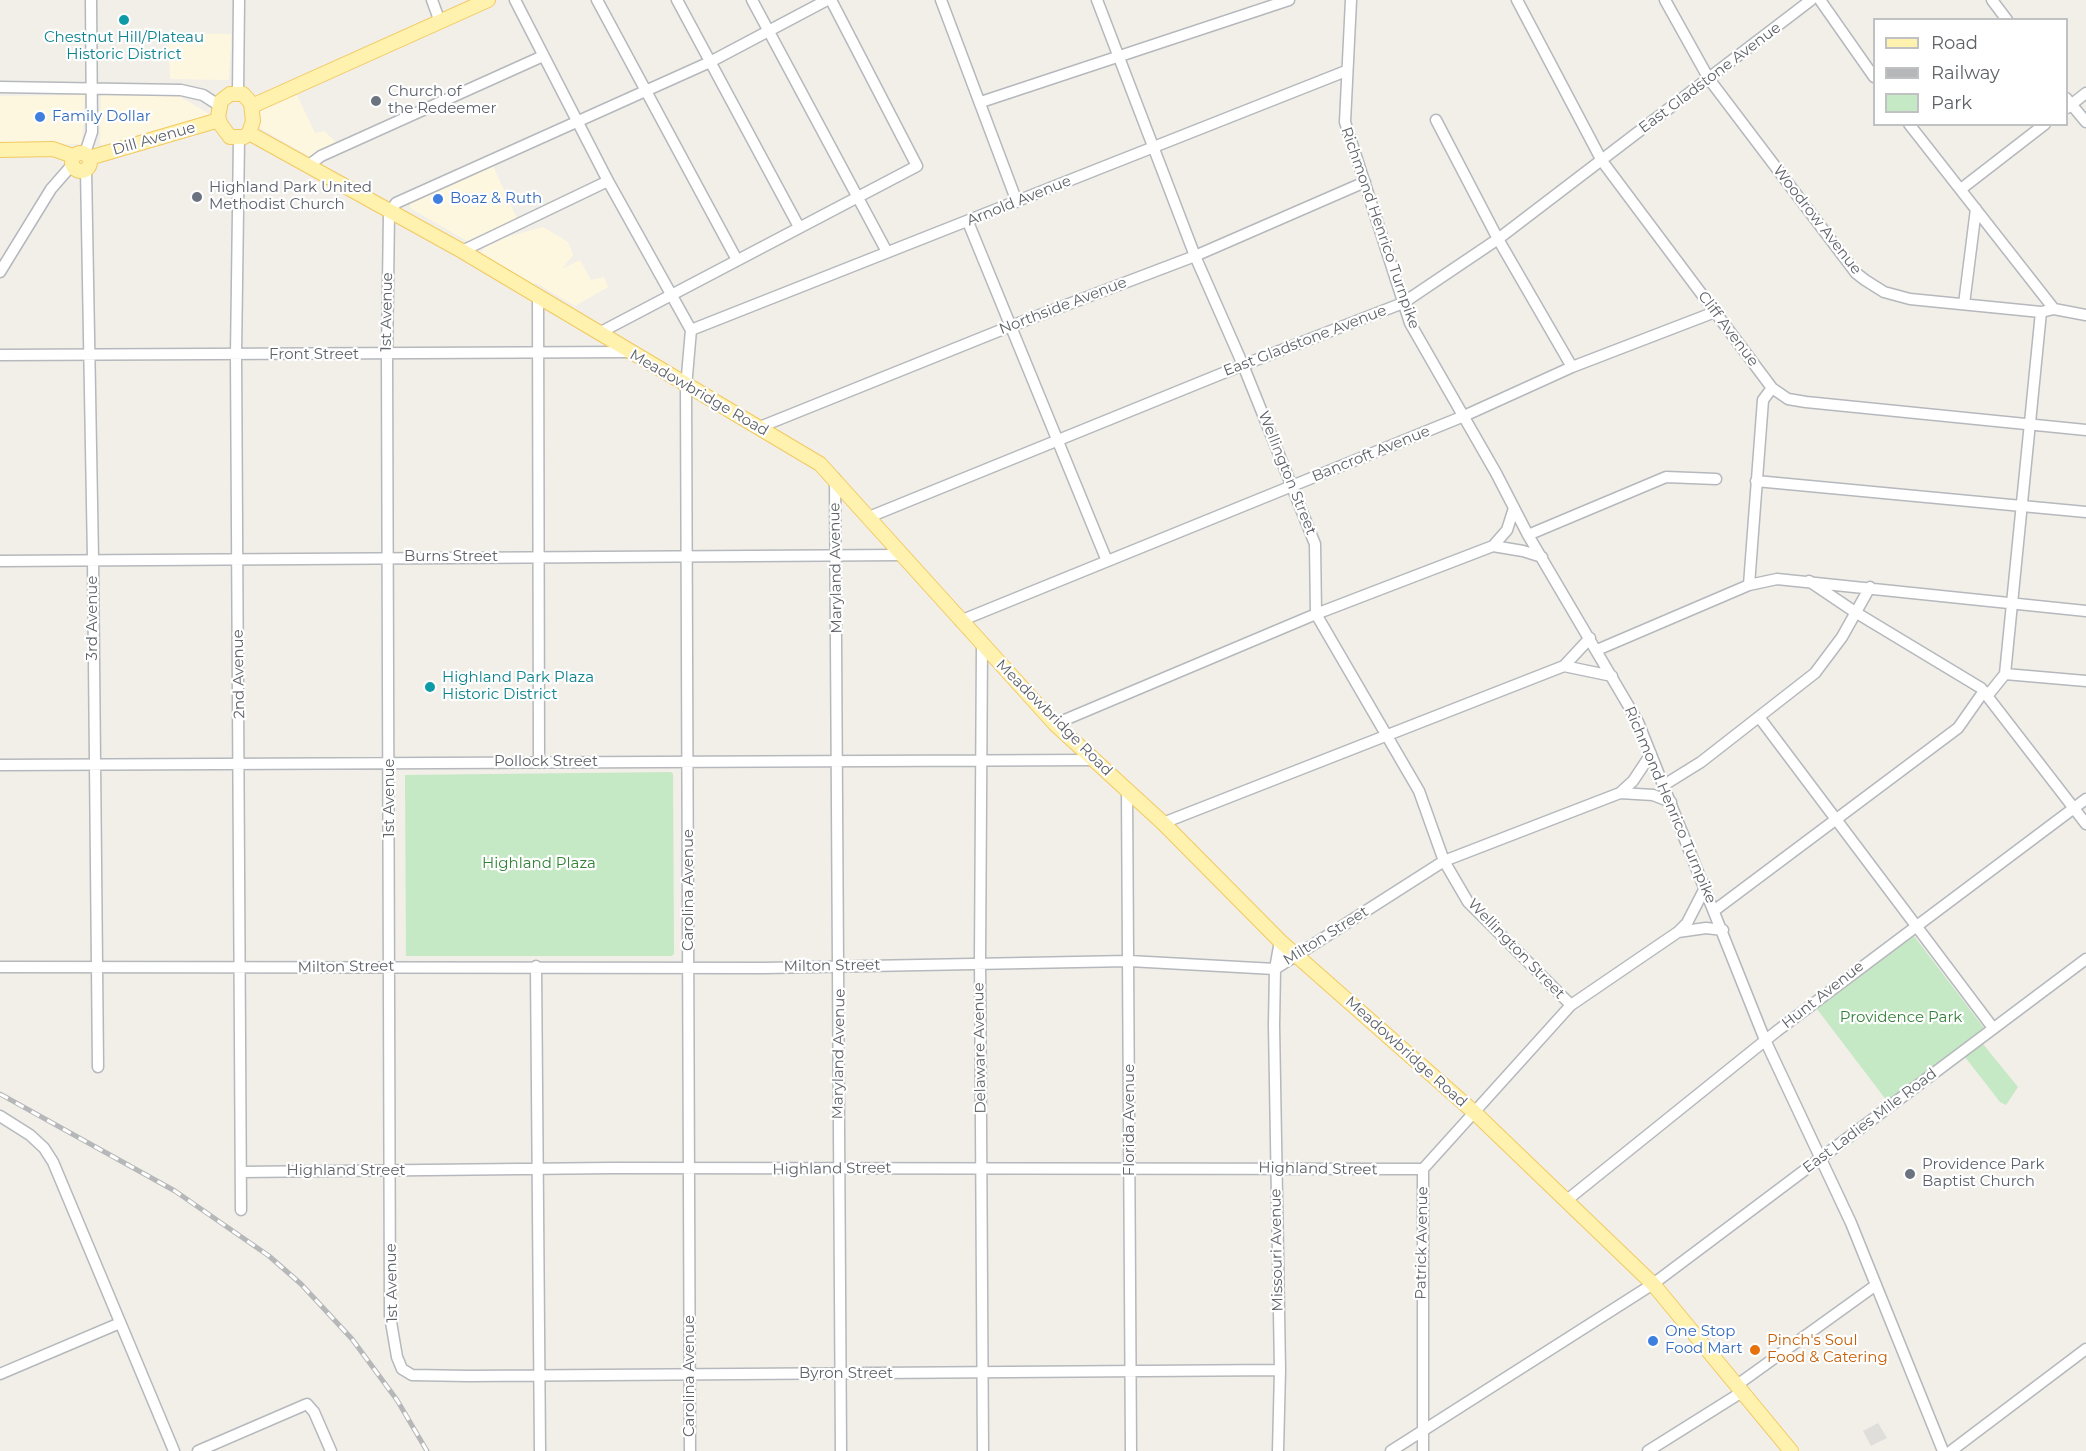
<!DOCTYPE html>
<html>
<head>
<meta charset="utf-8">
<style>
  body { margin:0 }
  #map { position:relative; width:2086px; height:1451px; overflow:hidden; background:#f1efe8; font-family:Montserrat,sans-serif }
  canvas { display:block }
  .legend { position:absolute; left:1873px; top:18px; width:195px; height:108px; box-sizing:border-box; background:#fff; border:2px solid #bfc1c3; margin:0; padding:8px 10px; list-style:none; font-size:18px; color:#5f6368 }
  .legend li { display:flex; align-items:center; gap:12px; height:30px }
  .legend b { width:30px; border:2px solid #bfc1c3 }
</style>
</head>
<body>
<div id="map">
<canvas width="2086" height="1451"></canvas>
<ul class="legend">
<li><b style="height:8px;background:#fff2af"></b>Road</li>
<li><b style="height:8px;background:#b6b7b8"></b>Railway</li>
<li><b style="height:16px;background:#c5e8c5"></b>Park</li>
</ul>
</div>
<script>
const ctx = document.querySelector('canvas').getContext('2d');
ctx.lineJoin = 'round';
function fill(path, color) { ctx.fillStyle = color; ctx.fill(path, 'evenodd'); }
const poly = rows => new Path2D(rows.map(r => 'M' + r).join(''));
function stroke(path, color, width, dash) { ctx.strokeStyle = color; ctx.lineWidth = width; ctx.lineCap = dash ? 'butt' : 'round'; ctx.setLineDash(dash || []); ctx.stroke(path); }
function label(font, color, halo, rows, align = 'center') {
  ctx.font = font + ' Montserrat,sans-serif'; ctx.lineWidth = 4.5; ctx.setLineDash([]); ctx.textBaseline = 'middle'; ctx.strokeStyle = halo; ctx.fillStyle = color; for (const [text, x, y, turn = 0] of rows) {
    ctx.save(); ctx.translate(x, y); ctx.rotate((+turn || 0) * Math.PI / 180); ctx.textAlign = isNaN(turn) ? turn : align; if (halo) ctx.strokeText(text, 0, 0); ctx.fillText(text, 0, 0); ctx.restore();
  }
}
const commercial = poly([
  [168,33,231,34,229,80,170,79],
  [85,95,82,144,0,146,0,96],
  [101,95,179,96,209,114,168,131,104,146,100,144],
  [297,95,315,133,324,131,338,144,310,157,258,127,255,114,278,102],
  [493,166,517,219,467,241,410,208,410,203],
  [543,227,568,242,573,255,562,269,580,260,591,280,604,277,608,287,575,306,536,283,533,285,481,254,484,248,507,237]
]);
const industrial = poly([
  [1878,1423,1887,1438,1871,1446,1863,1431]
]);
const green = poly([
  [671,772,673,774,674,954,671,956,406,956,405,775],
  [1914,936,1984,1028,1887,1101,1817,1009],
  [1983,1044,2018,1087,2006,1105,2000,1102,1965,1057]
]);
const minor = poly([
  [432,0,440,22],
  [515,0,608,181,691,330],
  [597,0,737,260],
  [677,0,799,227],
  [752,0,887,252],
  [827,0,710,62,396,203,389,213,387,355,390,1316,397,1357,402,1369,412,1375,469,1376,1280,1370],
  [941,0,1017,202],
  [1097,0,1195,256,1243,365,1315,544,1316,614,1419,791,1444,861,1468,902,1571,1005],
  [1351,0,1345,122,1410,323,1496,473,1528,535,1638,722,1765,1040,1851,1223,1943,1451],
  [1517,0,1602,161,1772,388,1788,399,1806,402,2086,430],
  [1665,0,1709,79,1856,273,1865,280,1884,292,1910,299,2041,312,2054,309,2086,315],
  [1820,0,1874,77],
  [1992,0,2007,20],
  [0,87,181,90,203,95,220,106],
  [238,93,239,0],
  [2066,98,2086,122],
  [981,102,1289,0],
  [2067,108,2086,93],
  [1436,120,1498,239,1572,367],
  [1909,124,2054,309],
  [239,138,236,355,241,1210],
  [85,153,92,132,91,0],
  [309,165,321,156,543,56],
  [86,169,93,559,98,1067],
  [1961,189,2045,124],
  [968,222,1107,561],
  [462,251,608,181],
  [0,272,51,189,72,165],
  [538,297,539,762],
  [1964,304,1976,209],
  [691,330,1346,71],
  [599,333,917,166,831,0],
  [0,355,628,352],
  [760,427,1011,326,1195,256,1365,182],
  [835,478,841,1451],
  [1756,481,2086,512],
  [869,517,1243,365,1403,303,1498,239,1811,0],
  [1528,535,1666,477,1716,479],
  [1493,546,1507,530,1514,508],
  [0,561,902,555],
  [1809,581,1855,612,1981,688,2086,824],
  [1749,585,1763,400,1772,388],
  [960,621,1464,416,1572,367,1715,312],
  [982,645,980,958,983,1451],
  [1597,650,1749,585,1777,579,2086,611],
  [1564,666,1612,676],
  [2005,674,2086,681],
  [1988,695,2005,674,2041,312],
  [1759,717,1993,1028],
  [1055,724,1316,614,1493,546,1523,551,1542,557],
  [0,765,1092,760],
  [1664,785,1701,762,1815,673,1842,637,1870,587],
  [1127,789,1131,1451],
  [1620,793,1653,795,1671,802],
  [1163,823,1564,666,1590,638],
  [1715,910,1958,728,1984,691],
  [1678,932,1706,928,1723,930],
  [536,966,540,1451],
  [0,967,764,968,1129,961,1275,969,1444,861,1620,793,1633,781,1651,754],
  [0,1116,30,1135,44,1148,53,1162,174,1451],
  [241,1172,612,1168,1423,1169],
  [1567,1200,1777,1031,2086,799],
  [0,1374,120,1323],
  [1737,1385,1876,1285],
  [198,1451,307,1404,314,1412,331,1451],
  [690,1451,686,387,691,330],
  [1278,1451,1280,1370,1274,1025,1275,969,1280,941],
  [1391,1451,1653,1284,2086,959],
  [1423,1451,1423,1169,1571,1005,1678,932,1687,923,1706,886],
  [1648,1451,1742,1392],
  [1951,1451,2086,1349]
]);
const major = poly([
  [230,94,243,94,251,103,253,121,249,133,244,137,230,137,221,125,218,117,221,101,230,94],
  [252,106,488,0],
  [249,133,462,251,820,464,1055,724,1163,823,1280,941,1475,1113,1653,1284,1791,1451],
  [0,150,53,149,73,156],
  '72 162a9 9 0 1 1 18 0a9 9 0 1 1-18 0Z',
  [89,158,219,120]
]);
const rail = poly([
  [0,1094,175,1191,269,1256,301,1284,352,1339,397,1400,427,1451]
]);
const markers = [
  [124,20,6,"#0f9aa8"],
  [376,101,6,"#6b7280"],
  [40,117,6,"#3f7fe0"],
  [197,197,6,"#6b7280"],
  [438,199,6,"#3f7fe0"],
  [430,687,6,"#0f9aa8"],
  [1910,1174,6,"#6b7280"],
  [1653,1341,6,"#3f7fe0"],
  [1755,1350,6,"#e8710a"]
];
const cultureNames = [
  ["Chestnut Hill/Plateau",124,38],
  ["Historic District",124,55],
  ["Highland Park Plaza",442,678,"left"],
  ["Historic District",442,695,"left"]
];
const streetNames = [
  ["East Gladstone Avenue",1710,78,-37],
  ["Dill Avenue",154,139,-16],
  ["Arnold Avenue",1019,201,-22],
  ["Woodrow Avenue",1817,220,52],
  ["Richmond Henrico Turnpike",1380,228,71],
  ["Northside Avenue",1063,306,-21],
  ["1st Avenue",387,312,-89],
  ["Cliff Avenue",1728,329,53],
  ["East Gladstone Avenue",1305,341,-21],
  ["Front Street",314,355],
  ["Meadowbridge Road",699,393,30],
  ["Bancroft Avenue",1371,454,-22],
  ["Wellington Street",1287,473,68],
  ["Burns Street",451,557],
  ["Maryland Avenue",836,568,-91],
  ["3rd Avenue",93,618,-90],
  ["2nd Avenue",239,674,-91],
  ["Meadowbridge Road",1054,718,45],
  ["Pollock Street",546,762],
  ["1st Avenue",390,798,-90],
  ["Richmond Henrico Turnpike",1670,805,67],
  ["Carolina Avenue",689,890,-90],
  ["Milton Street",1326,936,-32],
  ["Wellington Street",1516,949,46],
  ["Milton Street",832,966,-1],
  ["Milton Street",346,967,-1],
  ["Hunt Avenue",1823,995,-38],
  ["Delaware Avenue",980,1048,-91],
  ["Meadowbridge Road",1406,1052,42],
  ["Maryland Avenue",839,1054,-89],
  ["Florida Avenue",1130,1120,-90],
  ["East Ladies Mile Road",1870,1121,-37],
  ["Highland Street",832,1169,-1],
  ["Highland Street",1318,1169,1],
  ["Highland Street",346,1171],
  ["Patrick Avenue",1422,1243,-89],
  ["Missouri Avenue",1277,1250,-91],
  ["1st Avenue",392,1283,-91],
  ["Byron Street",846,1374],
  ["Carolina Avenue",690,1376,-90]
];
const worshipNames = [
  ["Church of",388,92],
  ["the Redeemer",388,109],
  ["Highland Park United",209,188],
  ["Methodist Church",209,205],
  ["Providence Park",1922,1165],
  ["Baptist Church",1922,1182]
];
const shopNames = [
  ["Family Dollar",52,117],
  ["Boaz & Ruth",450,199],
  ["One Stop",1665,1332],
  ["Food Mart",1665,1349]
];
const parkNames = [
  ["Highland Plaza",539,864],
  ["Providence Park",1901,1018]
];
const foodNames = [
  ["Pinch's Soul",1767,1341],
  ["Food & Catering",1767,1358]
];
fill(commercial, '#fef7e0');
fill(industrial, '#e0deda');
fill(green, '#c5e8c5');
stroke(minor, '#b5b8bc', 13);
stroke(major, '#f2c960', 16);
stroke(minor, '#fff', 10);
stroke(major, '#fff2af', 14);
stroke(rail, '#b6b7b8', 5);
stroke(rail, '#fff', 3, [9]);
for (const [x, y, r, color] of markers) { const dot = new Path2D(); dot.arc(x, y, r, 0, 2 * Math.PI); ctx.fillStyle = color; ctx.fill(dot); stroke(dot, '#fff', 2); }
label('15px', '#0d838f', '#fff', cultureNames);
label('15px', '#5f6368', '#fff', streetNames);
label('15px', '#5b616d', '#fff', worshipNames, 'left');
label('15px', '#366cbe', '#fff', shopNames, 'left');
label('15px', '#348238', '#fff', parkNames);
label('15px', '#c56008', '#fff', foodNames, 'left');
</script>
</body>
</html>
